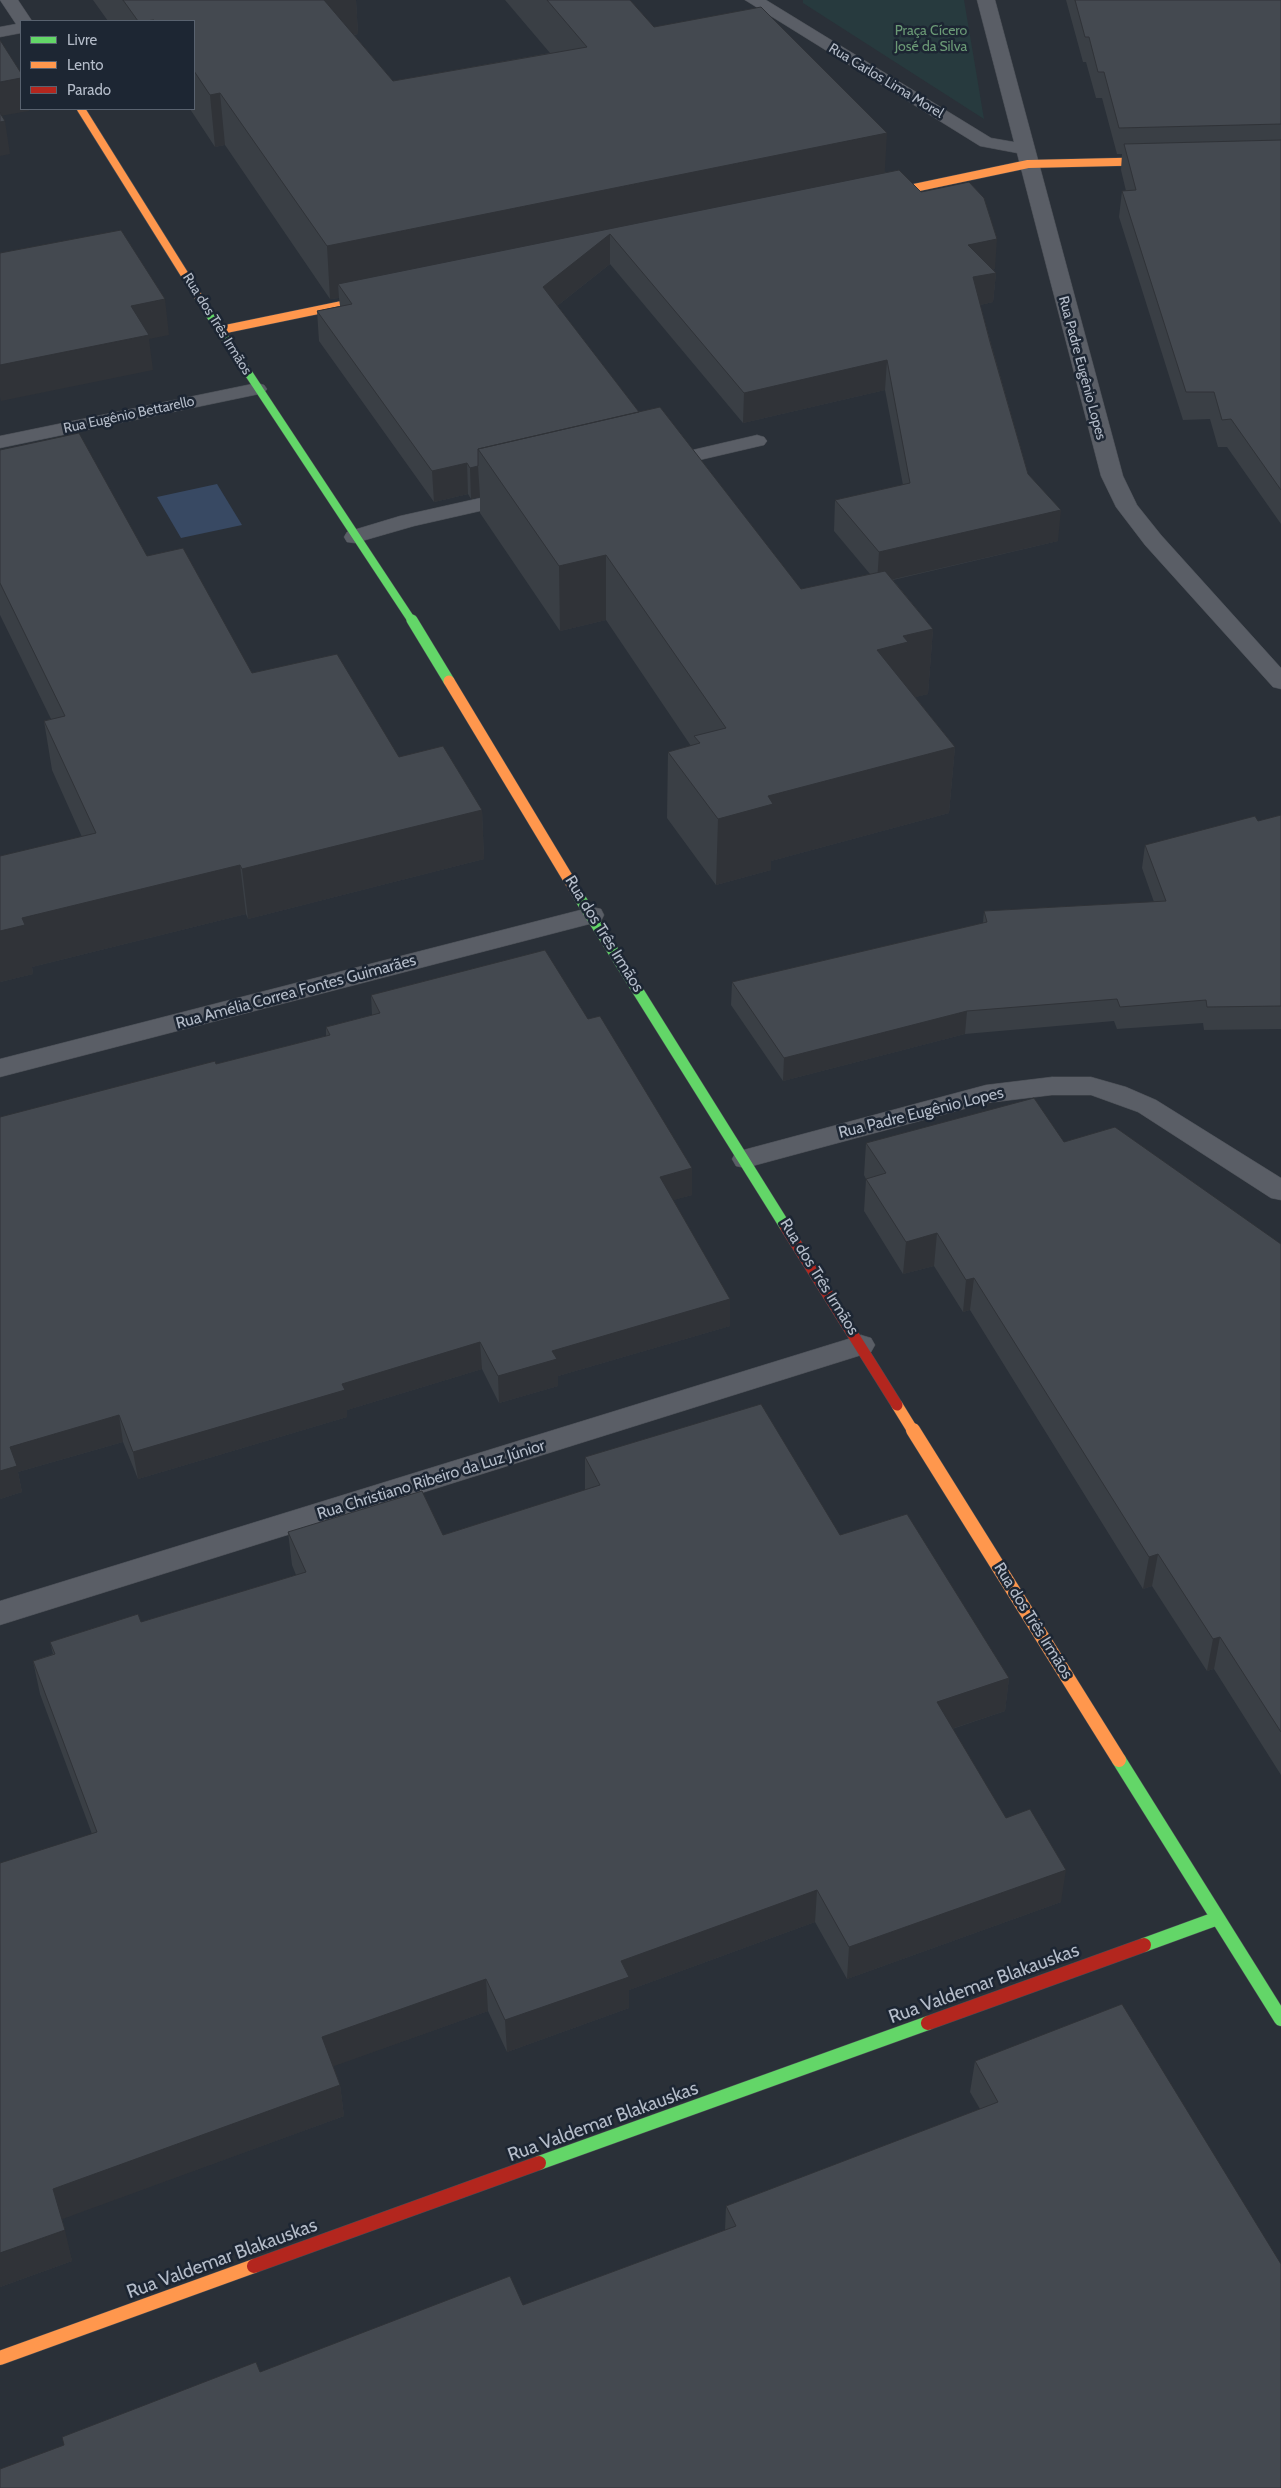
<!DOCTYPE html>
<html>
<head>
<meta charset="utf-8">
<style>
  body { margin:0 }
  #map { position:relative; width:1281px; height:2488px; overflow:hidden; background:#2a3038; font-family:Cabin,sans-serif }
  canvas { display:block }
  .legend { position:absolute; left:20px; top:20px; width:175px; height:90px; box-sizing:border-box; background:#1d2633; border:1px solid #59626f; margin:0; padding:6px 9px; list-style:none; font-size:15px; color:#b4bcc9 }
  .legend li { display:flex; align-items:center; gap:10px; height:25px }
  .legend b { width:25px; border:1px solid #59626f }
</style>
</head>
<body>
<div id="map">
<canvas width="1281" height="2488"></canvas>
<ul class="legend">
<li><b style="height:6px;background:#63d668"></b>Livre</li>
<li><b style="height:6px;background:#ff974d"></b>Lento</li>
<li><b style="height:6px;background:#b3261e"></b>Parado</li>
</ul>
</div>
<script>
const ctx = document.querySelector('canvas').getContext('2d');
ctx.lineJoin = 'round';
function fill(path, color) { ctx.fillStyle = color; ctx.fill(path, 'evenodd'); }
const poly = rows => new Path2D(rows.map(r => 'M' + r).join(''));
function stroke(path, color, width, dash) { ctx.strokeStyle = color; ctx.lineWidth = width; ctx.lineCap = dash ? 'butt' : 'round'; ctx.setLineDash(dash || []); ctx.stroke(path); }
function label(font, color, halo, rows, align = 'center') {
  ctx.font = font + ' Cabin,sans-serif'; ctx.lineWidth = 5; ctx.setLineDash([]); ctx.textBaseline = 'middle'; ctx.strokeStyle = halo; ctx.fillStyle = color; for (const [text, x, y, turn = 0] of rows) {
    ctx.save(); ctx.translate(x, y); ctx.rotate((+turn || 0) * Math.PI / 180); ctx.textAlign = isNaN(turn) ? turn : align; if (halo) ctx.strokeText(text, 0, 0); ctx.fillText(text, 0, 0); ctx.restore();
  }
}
const green = poly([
  [803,0,964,0,984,119,803,3]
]);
const water = poly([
  [217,484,242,525,181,538,157,497]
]);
const street = poly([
  [0,0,18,0,32,21,21,21,21,33,0,37,0,27,16,24,0,0],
  [745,0,766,0,991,138,1014,142,977,0,995,0,1123,476,1137,505,1161,535,1281,668,1281,689,1273,687,1145,545,1116,507,1101,476,1017,153,980,146,745,0],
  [257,383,264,385,267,389,264,393,0,448,0,436,257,383],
  [757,435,764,437,767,441,764,445,661,469,654,467,651,463,654,459,757,435],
  [516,490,524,491,527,496,524,501,414,526,355,543,347,542,344,537,347,532,400,516,516,490],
  [592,907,601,909,604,915,601,921,0,1077,0,1059,592,907],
  [1052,1077,1091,1077,1126,1087,1156,1100,1281,1178,1281,1200,1271,1198,1138,1112,1091,1095,1052,1095,986,1103,745,1168,736,1166,732,1159,736,1152,986,1085,1052,1077],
  [861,1335,871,1338,875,1345,871,1352,0,1625,0,1601,861,1335]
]);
const fastFar2 = poly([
  [208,312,412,621]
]);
const fastFar1 = poly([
  [412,620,449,681],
  [578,895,785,1226]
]);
const fast = poly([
  [1119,1760,1281,2019],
  [1144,1945,1218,1918],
  [539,2163,928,2023]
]);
const slowFar2 = poly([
  [81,109,208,312],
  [881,195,1028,164,1160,161],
  [221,330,376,298]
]);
const slowFar1 = poly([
  [449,681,578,895],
  [897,1405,913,1431]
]);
const slow = poly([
  [913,1430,1119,1760],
  [0,2358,254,2266]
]);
const jamFar1 = poly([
  [785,1226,897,1405]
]);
const jam = poly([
  [928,2023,1144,1945],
  [254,2266,539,2163]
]);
const wall = poly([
  [93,0,356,0,358,34,354,35,393,81,550,53,505,0,630,0,654,27,885,172,995,269,993,269,996,273,993,302,980,305,1028,474,1058,541,893,580,933,629,928,694,915,697,955,747,949,813,771,861,771,870,716,885,667,818,668,752,691,746,606,620,560,631,480,513,480,497,471,499,468,494,434,502,319,341,317,311,340,306,339,298,330,299,225,145,215,147,190,109,194,109,194,21,108,21],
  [610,264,743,423,885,390,903,485,835,500,834,531,870,574,801,589,639,412,557,306],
  [1066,0,1281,0,1281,524,1227,447,1218,447,1210,419,1183,420,1119,217,1122,191,1126,191,1121,170,1122,154,1117,154,1102,98,1096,98,1086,62,1083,62],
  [0,450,147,556,252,673,399,757,482,810,484,859,248,919,246,914,32,967,33,974,0,982,82,837,52,770,44,721,51,719,0,615],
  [1281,815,1281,1029,1204,1030,1203,1023,1117,1029,1114,1021,965,1034,783,1081,731,1005,732,982,983,923,984,911,1154,902,1142,868,1145,845,1258,821],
  [371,995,588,1019,692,1168,692,1195,673,1200,730,1326,558,1376,558,1386,499,1403,482,1369,347,1410,347,1417,138,1479,123,1442,18,1472,22,1492,0,1499,216,1064,326,1036,326,1027,372,1015],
  [1064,1142,1281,1244,1281,1775,1214,1669,1207,1671,1152,1586,1143,1589,970,1310,963,1312,934,1266,903,1274,864,1211,866,1179,864,1175,866,1143],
  [585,1457,840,1535,1009,1678,1005,1711,952,1729,1006,1818,1061,1902,847,1979,815,1922,629,1990,629,2008,507,2052,488,2011,333,2066,340,2085,344,2116,61,2219,72,2261,0,2287,92,1834,40,1694,33,1661,53,1654,50,1642,141,1622,296,1575,292,1565,288,1532,443,1535,585,1490],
  [975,2061,1281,2264,260,2372,523,2305,725,2230,726,2206,980,2109,970,2092]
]);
const shadedWall = poly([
  [317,0,356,0,358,34,320,41],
  [21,78,21,109,29,109,29,111,0,116,0,82],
  [220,93,225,145,215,147,210,95],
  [5,121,10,154,0,156,0,122],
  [887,133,884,186,610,234,610,264,543,317,543,287,338,284,339,298,330,299,327,246],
  [997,239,995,269,966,275,968,245],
  [996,273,993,302,971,307,973,277],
  [165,299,169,335,149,339,153,370,1,401,0,397,0,365,131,306],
  [887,360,885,390,743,423,744,393],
  [467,463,468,494,434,502,432,471],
  [478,466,480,497,471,499,470,468],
  [1061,510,1058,541,877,583,879,552],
  [606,555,606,620,560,631,559,566],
  [933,629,928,694,904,700,877,650,903,636],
  [955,747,949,813,771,861,771,870,716,885,718,819,768,796],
  [482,810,484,859,248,919,242,869],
  [240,865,246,914,32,967,33,974,0,982,0,931,22,918],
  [967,1011,965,1034,783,1081,784,1058],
  [692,1168,692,1195,659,1204,660,1177],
  [937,1233,934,1266,903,1274,906,1242],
  [974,1278,970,1310,963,1312,966,1280],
  [730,1299,730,1326,558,1376,558,1386,499,1403,498,1376,552,1351],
  [480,1342,482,1369,347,1410,347,1417,138,1479,133,1452,342,1384],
  [119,1415,123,1442,18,1472,22,1492,0,1499,0,1471,10,1447],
  [1158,1554,1152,1586,1143,1589,1149,1557],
  [1220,1637,1214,1669,1207,1671,1213,1639],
  [1009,1678,1005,1711,933,1735,937,1702],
  [1066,1870,1061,1902,847,1979,849,1947],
  [817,1890,815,1922,629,1990,629,2008,507,2052,505,2020,621,1961],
  [486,1979,488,2011,326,2069,322,2037],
  [340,2085,344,2116,60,2220,53,2189],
  [65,2230,72,2261,0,2287,0,2253]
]);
const building = poly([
  [123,0,324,0,393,81,587,47,547,0,630,0,654,27,761,7,887,133,327,246,220,93,210,95,194,71,194,21,155,21,154,20,145,21,138,21,123,0],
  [1075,0,1281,0,1281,124,1119,128,1104,72,1098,72,1089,37,1085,37,1075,0],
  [0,40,21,73,21,78,0,82,0,40],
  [0,113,5,121,0,122,0,113],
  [1281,140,1281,490,1231,419,1222,420,1214,392,1186,392,1122,191,1136,190,1124,144,1281,140],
  [899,170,921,192,969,182,984,198,997,239,968,245,996,273,973,277,990,342,1028,474,1061,510,879,552,835,500,910,483,887,360,744,393,610,234,543,287,639,412,478,449,478,466,470,468,467,463,432,471,317,311,352,304,338,284,899,170],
  [121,230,165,299,131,306,149,335,0,365,0,253,121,230],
  [660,407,801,589,885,571,933,629,903,636,908,642,877,650,955,747,768,796,773,804,718,819,668,752,700,743,694,736,726,728,606,555,559,566,478,449,660,407],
  [79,433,147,556,183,548,252,673,337,654,399,757,443,746,482,810,242,869,240,865,22,918,25,925,0,931,0,856,96,833,44,721,65,716,0,583,0,450,79,433],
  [1281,815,1281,1006,1207,1007,1206,1000,1120,1007,1117,999,967,1011,784,1058,732,982,987,922,984,911,1166,901,1145,845,1255,816,1258,821,1281,815],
  [545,950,588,1019,600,1016,692,1168,660,1177,730,1299,552,1351,557,1359,498,1376,480,1342,342,1384,345,1390,133,1452,119,1415,10,1447,17,1466,0,1471,0,1117,215,1061,216,1064,330,1035,326,1027,380,1013,371,995,545,950],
  [1034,1098,1064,1142,1115,1127,1281,1244,1281,1732,1220,1637,1213,1639,1158,1554,1149,1557,974,1278,966,1280,937,1233,906,1242,866,1179,886,1173,866,1143,1034,1098],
  [761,1404,840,1535,907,1514,1009,1678,937,1702,1006,1818,1030,1809,1066,1870,849,1947,817,1890,621,1961,629,1977,505,2020,486,1979,322,2037,340,2085,53,2189,65,2230,0,2253,0,1863,97,1832,33,1661,55,1654,50,1642,138,1614,141,1622,306,1572,288,1532,422,1491,443,1535,600,1485,585,1457,761,1404],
  [1122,2004,1281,2264,1281,2488,0,2488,0,2469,64,2445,62,2437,256,2362,260,2372,510,2276,523,2305,736,2226,726,2206,998,2102,975,2061,1122,2004]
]);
const farParknames = [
  ["Praça Cícero",931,31],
  ["José da Silva",931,47]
];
const farStreetnames = [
  ["Rua Carlos Lima Morel",886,81,31],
  ["Rua dos Três Irmãos",217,324,58],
  ["Rua Padre Eugênio Lopes",1082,368,75],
  ["Rua Eugênio Bettarello",129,415,-12]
];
const streetNames = [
  ["Rua dos Três Irmãos",604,934,58],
  ["Rua Amélia Correa Fontes Guimarães",296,992,-15],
  ["Rua Padre Eugênio Lopes",921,1113,-14],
  ["Rua dos Três Irmãos",819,1277,58],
  ["Rua Christiano Ribeiro da Luz Júnior",431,1480,-17],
  ["Rua dos Três Irmãos",1033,1621,58]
];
const nearStreetnames = [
  ["Rua Valdemar Blakauskas",984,1984,-20],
  ["Rua Valdemar Blakauskas",603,2122,-20],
  ["Rua Valdemar Blakauskas",222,2259,-20]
];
fill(green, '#273a3e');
fill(water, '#384963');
stroke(street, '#484c53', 1);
stroke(fastFar2, '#484c53', 9);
stroke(fastFar1, '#484c53', 12);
stroke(fast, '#484c53', 15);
stroke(slowFar2, '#484c53', 9);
stroke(slowFar1, '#484c53', 12);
stroke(slow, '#484c53', 15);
stroke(jamFar1, '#484c53', 12);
stroke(jam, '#484c53', 15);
fill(street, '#5a5e66');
stroke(fastFar2, '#63d668', 8);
stroke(fastFar1, '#63d668', 11);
stroke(fast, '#63d668', 14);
stroke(slowFar2, '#ff974d', 8);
stroke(slowFar1, '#ff974d', 11);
stroke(slow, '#ff974d', 14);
stroke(jamFar1, '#b3261e', 11);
stroke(jam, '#b3261e', 14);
fill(wall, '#3a3f45');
fill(shadedWall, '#303338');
fill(building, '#444950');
stroke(building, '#303338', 1);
label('14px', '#6b9a76', '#1d2633', farParknames);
label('14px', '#b4bcc9', '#1d2633', farStreetnames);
label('16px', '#b4bcc9', '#1d2633', streetNames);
label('19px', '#b4bcc9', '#1d2633', nearStreetnames);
</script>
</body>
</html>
